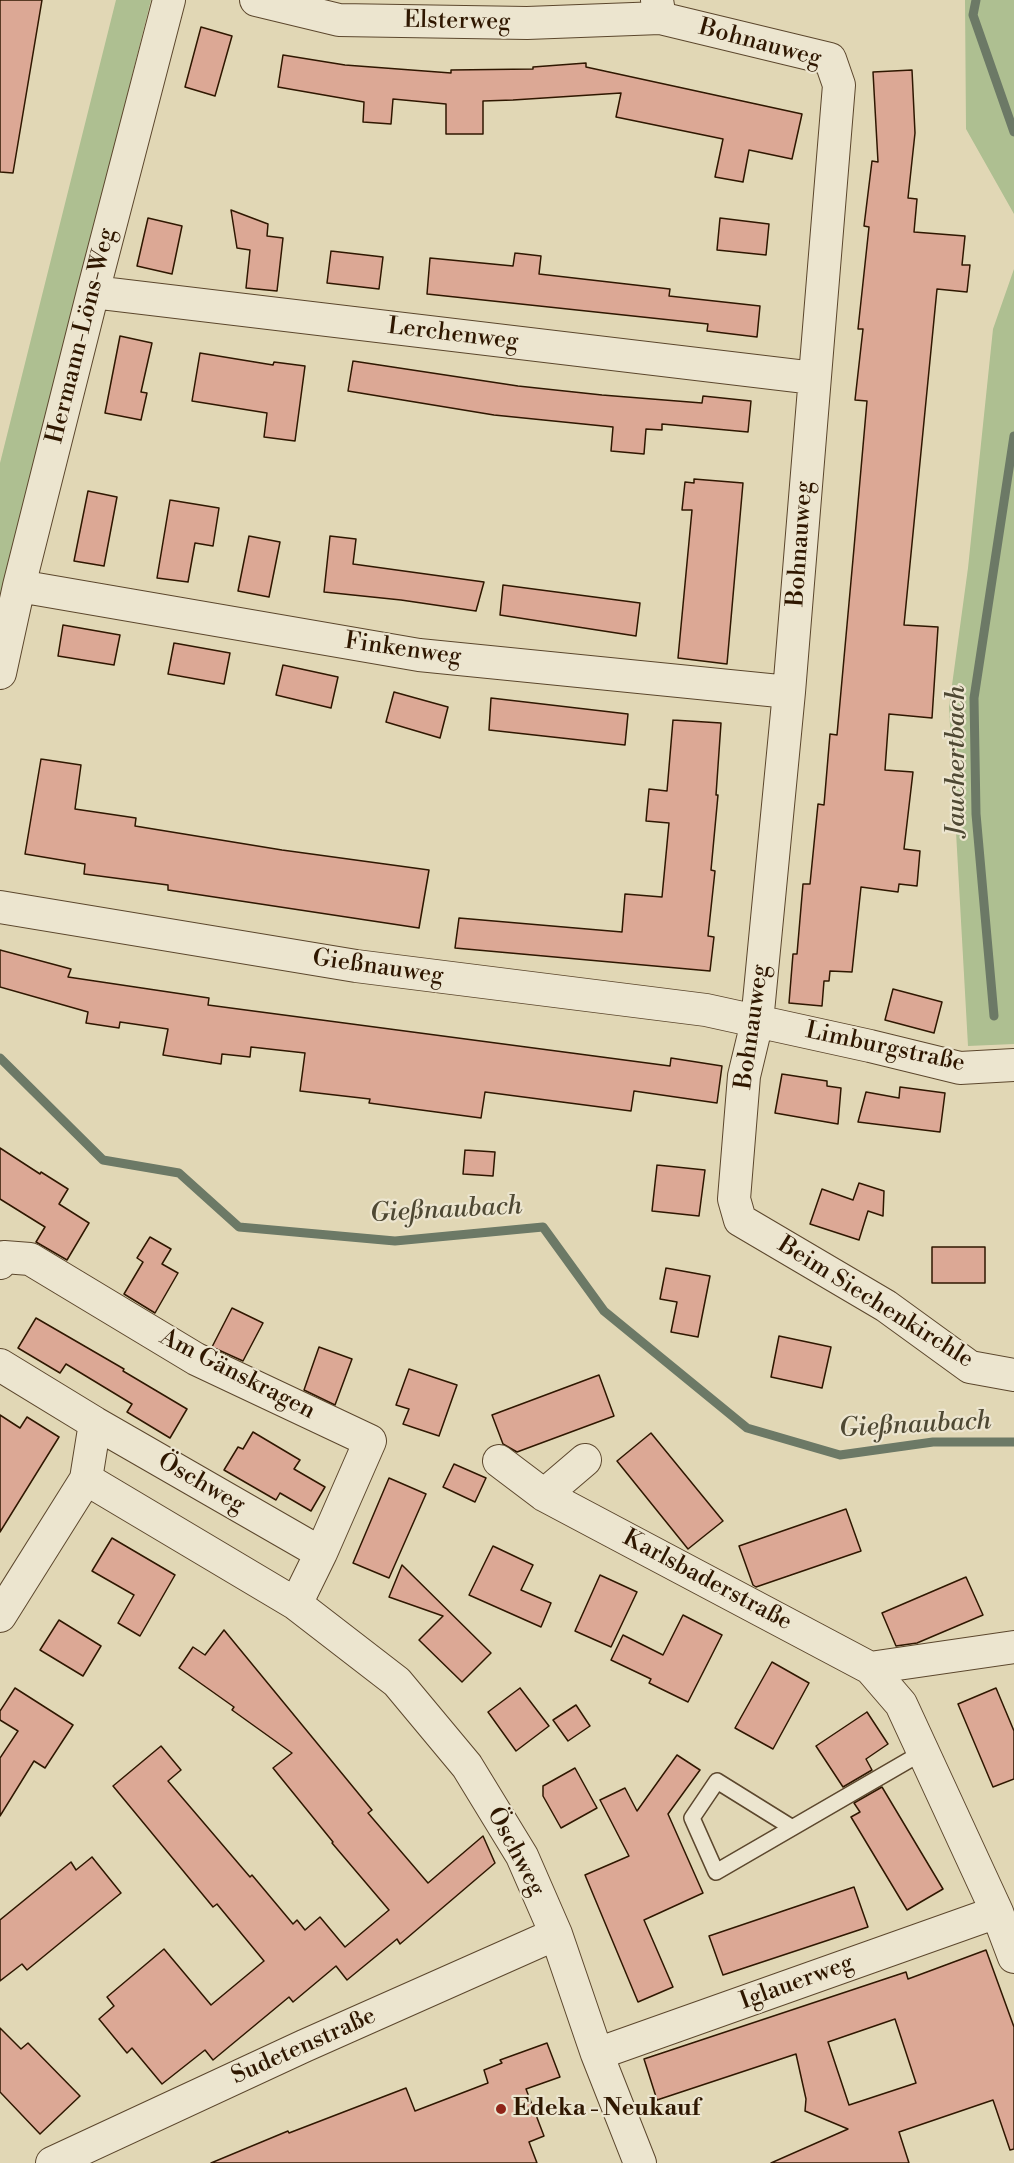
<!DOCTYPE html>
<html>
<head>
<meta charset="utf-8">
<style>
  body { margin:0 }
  canvas { display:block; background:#e1d7b5 }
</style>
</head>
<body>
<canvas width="1014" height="2163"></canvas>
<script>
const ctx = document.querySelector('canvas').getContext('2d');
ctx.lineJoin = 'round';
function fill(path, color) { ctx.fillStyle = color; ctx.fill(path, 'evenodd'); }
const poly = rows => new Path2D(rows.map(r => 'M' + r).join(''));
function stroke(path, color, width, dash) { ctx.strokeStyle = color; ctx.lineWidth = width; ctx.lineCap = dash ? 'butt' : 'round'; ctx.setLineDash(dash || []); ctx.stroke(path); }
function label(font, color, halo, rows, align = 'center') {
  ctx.font = font + ' "Libre Bodoni",serif'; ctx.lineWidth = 4.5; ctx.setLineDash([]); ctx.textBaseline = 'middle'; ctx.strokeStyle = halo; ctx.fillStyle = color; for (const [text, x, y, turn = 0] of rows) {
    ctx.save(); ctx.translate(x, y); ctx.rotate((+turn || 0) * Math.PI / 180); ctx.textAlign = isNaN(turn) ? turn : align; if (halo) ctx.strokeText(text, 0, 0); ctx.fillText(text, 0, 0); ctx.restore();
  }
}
const green = poly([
  [116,0,151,0,0,601,0,463],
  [965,0,1014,0,1014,214,966,129],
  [1014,269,1014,1044,968,1046,949,707,968,568,993,329]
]);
const stream = poly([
  [976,0,973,15,1014,132],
  [994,1016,976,814,974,698,1014,436],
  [0,1058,103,1160,179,1173,239,1227,395,1241,543,1227,604,1311,747,1428,840,1455,933,1442,1014,1442]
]);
const building = poly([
  [0,0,42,0,13,173,0,172,0,0],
  [201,27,232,36,215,96,185,87,201,27],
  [283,55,345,65,451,73,451,70,533,69,533,67,586,63,586,67,802,114,792,159,749,150,743,182,715,177,723,139,616,117,621,93,513,100,483,101,483,134,446,134,446,104,393,99,391,124,363,122,364,102,278,87,283,55],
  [912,70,915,133,908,198,917,199,914,232,965,236,962,265,970,265,967,292,937,289,904,625,938,627,932,718,889,714,885,770,913,772,904,849,920,851,917,886,899,884,898,892,861,887,852,972,830,971,829,981,824,981,822,1006,789,1003,793,954,797,954,803,884,810,884,818,804,824,805,830,734,837,735,854,548,867,401,855,400,863,329,858,329,869,227,864,226,872,161,878,162,873,72,912,70],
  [231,210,268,224,267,236,283,238,277,291,246,288,250,250,237,248,231,210],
  [148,218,182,226,172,274,137,266,148,218],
  [720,218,769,224,766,255,717,250,720,218],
  [331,251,383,257,379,289,327,283,331,251],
  [515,253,541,256,539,274,670,289,669,296,760,306,757,337,707,331,708,324,427,294,430,258,513,266,515,253],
  [120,336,152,343,141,392,147,393,141,420,105,413,120,336],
  [200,353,273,365,274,362,305,366,295,441,264,437,267,413,192,401,200,353],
  [353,361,518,386,602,395,702,403,703,396,751,401,748,432,662,424,662,430,646,429,644,454,611,451,613,427,494,415,348,391,353,361],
  [694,479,743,483,727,664,678,658,692,510,682,510,685,482,694,483,694,479],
  [88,491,117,497,104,566,74,561,88,491],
  [170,500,219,508,213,546,195,543,188,582,157,578,170,500],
  [249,536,280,542,269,597,238,591,249,536],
  [330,536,356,539,353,564,484,582,476,611,401,600,324,592,330,536],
  [503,585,640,603,636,636,500,615,503,585],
  [63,625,120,635,114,665,58,656,63,625],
  [174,643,230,653,224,684,168,674,174,643],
  [283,665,338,677,331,708,276,695,283,665],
  [394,692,448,707,440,738,386,722,394,692],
  [491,698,628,714,625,745,489,730,491,698],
  [673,720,721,723,716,795,718,795,711,870,715,871,708,936,714,937,710,971,455,948,459,918,622,932,625,894,662,897,669,823,646,821,649,789,667,791,673,720],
  [41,759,81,765,75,809,136,818,135,826,282,850,429,870,419,928,168,890,168,885,84,874,85,864,25,854,41,759],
  [0,950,71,969,68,977,209,998,208,1005,670,1066,671,1058,722,1066,717,1103,634,1091,631,1111,485,1092,481,1118,369,1103,370,1099,300,1091,305,1053,251,1047,250,1057,222,1054,221,1064,163,1055,168,1029,120,1022,119,1028,86,1023,88,1012,0,987,0,950],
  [893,989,942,1002,934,1033,885,1020,893,989],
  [782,1074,827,1081,827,1086,841,1088,838,1124,775,1113,782,1074],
  [900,1087,945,1093,940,1132,858,1122,866,1092,899,1098,900,1087],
  [0,1148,40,1174,41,1172,68,1189,59,1204,89,1223,67,1260,36,1242,45,1227,0,1199,0,1148],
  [465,1150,495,1152,493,1176,463,1174,465,1150],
  [657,1165,705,1170,699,1216,652,1211,657,1165],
  [859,1183,884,1191,883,1216,868,1211,859,1240,810,1224,822,1189,853,1200,859,1183],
  [150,1237,171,1249,162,1264,178,1273,155,1313,124,1294,143,1262,137,1258,150,1237],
  [932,1247,985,1247,985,1283,932,1283,932,1247],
  [666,1268,710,1276,698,1337,671,1332,677,1302,660,1299,666,1268],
  [232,1308,263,1323,243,1361,212,1347,232,1308],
  [36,1318,124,1369,123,1371,187,1409,170,1438,127,1412,132,1404,66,1364,60,1373,18,1348,36,1318],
  [779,1336,831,1347,822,1388,771,1377,779,1336],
  [319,1347,352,1359,335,1405,304,1390,319,1347],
  [409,1369,457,1385,439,1436,403,1424,409,1409,396,1405,409,1369],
  [599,1375,614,1416,517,1452,503,1444,492,1415,599,1375],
  [0,1415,20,1428,27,1417,59,1437,0,1532,0,1415],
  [253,1432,300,1460,294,1469,325,1487,311,1511,280,1493,276,1500,224,1470,238,1447,243,1449,253,1432],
  [651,1433,723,1521,688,1549,617,1461,651,1433],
  [454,1464,486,1478,475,1502,443,1487,454,1464],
  [389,1478,426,1494,389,1578,353,1563,389,1478],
  [846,1509,861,1551,756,1587,753,1585,739,1546,846,1509],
  [112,1538,175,1575,140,1636,118,1623,134,1595,92,1571,112,1538],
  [493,1546,533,1565,521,1590,551,1603,541,1627,469,1595,493,1546],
  [402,1565,491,1653,462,1682,419,1640,443,1616,389,1597,402,1565],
  [600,1575,637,1592,611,1647,575,1631,600,1575],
  [966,1577,983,1615,917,1643,896,1646,882,1613,966,1577],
  [683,1615,722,1635,688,1702,649,1683,651,1679,611,1660,623,1635,663,1655,683,1615],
  [59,1620,101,1646,83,1676,40,1650,59,1620],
  [224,1630,372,1810,368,1813,428,1883,483,1836,495,1863,400,1944,397,1939,347,1980,336,1966,293,2002,289,1997,213,2060,205,2050,162,2084,132,2048,127,2053,99,2019,114,2006,107,1997,164,1949,211,2005,264,1961,217,1904,213,1907,113,1786,161,1746,181,1770,168,1781,250,1877,252,1875,293,1924,297,1920,305,1930,320,1917,345,1947,389,1910,332,1843,333,1842,273,1768,292,1753,232,1710,234,1707,179,1668,193,1647,205,1655,224,1630],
  [772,1662,809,1683,773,1749,735,1728,772,1662],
  [15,1688,73,1725,45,1768,34,1761,0,1816,0,1758,18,1731,0,1720,0,1711,15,1688],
  [520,1688,549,1726,516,1751,488,1712,520,1688],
  [996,1688,1014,1731,1014,1779,993,1787,958,1704,996,1688],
  [576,1705,590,1726,568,1741,553,1720,576,1705],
  [867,1712,888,1744,866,1759,872,1770,843,1787,816,1746,867,1712],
  [677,1755,700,1770,668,1814,703,1893,644,1920,673,1987,638,2002,585,1875,629,1856,600,1800,625,1788,637,1811,677,1755],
  [575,1768,597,1808,561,1828,543,1796,543,1786,575,1768],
  [882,1787,943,1889,907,1910,851,1817,860,1812,854,1803,882,1787],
  [92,1857,121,1893,27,1970,22,1964,0,1981,0,1920,71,1862,76,1870,92,1857],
  [854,1887,868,1927,723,1975,709,1936,854,1887],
  [986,1950,1014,2027,1014,2149,1010,2150,993,2100,899,2132,909,2163,771,2163,848,2129,805,2111,806,2099,796,2054,657,2100,644,2059,906,1972,908,1979,986,1950],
  [895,2019,916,2083,849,2105,828,2042,895,2019],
  [0,2028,21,2049,28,2043,80,2096,40,2134,0,2092,0,2028],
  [547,2043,560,2077,526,2089,544,2136,529,2142,537,2163,211,2163,288,2131,289,2133,406,2088,415,2111,488,2083,484,2070,502,2063,500,2060,547,2043]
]);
const lane = poly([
  [791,1827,717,1781,692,1818,716,1872,923,1752]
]);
const street = poly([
  [256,0,339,20,527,23,660,18],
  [657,0,660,18,830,59,839,85,789,692,757,1022,744,1076,734,1199,740,1220,886,1306,970,1367,1014,1375],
  [93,292,814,378],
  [19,586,419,655,789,692],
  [0,673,19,586,93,292,169,0],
  [0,907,356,966,706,1010,870,1046,960,1068,1014,1065],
  [0,1263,4,1257,30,1259,196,1359,370,1441,321,1553,296,1604,397,1682,467,1766,522,1856,556,1934,597,2054,640,2163],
  [0,1365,95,1423,321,1553],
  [499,1461,544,1495,870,1668,901,1704,997,1912,1014,1957],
  [86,1479,296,1604],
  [544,1495,585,1460],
  [0,1616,86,1479,95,1423],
  [870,1668,1014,1647],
  [597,2054,997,1912],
  [52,2163,304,2046,556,1934]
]);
const markers = [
  [501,2109,6,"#8f2418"]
];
const streetNames = [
  ["Elsterweg",457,22,1],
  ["Bohnauweg",760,44,15],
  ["Lerchenweg",453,335,7],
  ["Hermann-Löns-Weg",82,336,-76],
  ["Bohnauweg",801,544,-86],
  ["Finkenweg",403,650,8],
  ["Gießnauweg",378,968,8],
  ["Bohnauweg",753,1027,-82],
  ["Limburgstraße",885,1048,12],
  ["Beim Siechenkirchle",875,1303,32],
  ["Am Gänskragen",237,1375,27],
  ["Öschweg",201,1484,30],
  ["Karlsbaderstraße",707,1581,28],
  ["Öschweg",515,1852,62],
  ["Iglauerweg",797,1983,-20],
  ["Sudetenstraße",304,2047,-24]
];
const poiNames = [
  ["Edeka - Neukauf",513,2109]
];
const waterNames = [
  ["Jauchertbach",958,761,-90],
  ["Gießnaubach",446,1211,-3],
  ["Gießnaubach",915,1426,-3]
];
fill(green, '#aebf91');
stroke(stream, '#6c7966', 9);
fill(building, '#dca895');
stroke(building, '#2f1700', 1.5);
stroke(lane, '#5c472d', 18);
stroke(street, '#5c472d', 34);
stroke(lane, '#ece5cf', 15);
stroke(street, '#ece5cf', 32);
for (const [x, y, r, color] of markers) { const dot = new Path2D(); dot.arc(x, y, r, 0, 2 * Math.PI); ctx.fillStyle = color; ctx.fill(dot); stroke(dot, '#ece5cf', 2); }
label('24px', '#2f1700', '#ece5cf', streetNames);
label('bold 24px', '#2f1700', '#ece5cf', poiNames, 'left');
label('italic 26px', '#4e4833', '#ece5cf', waterNames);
</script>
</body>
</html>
